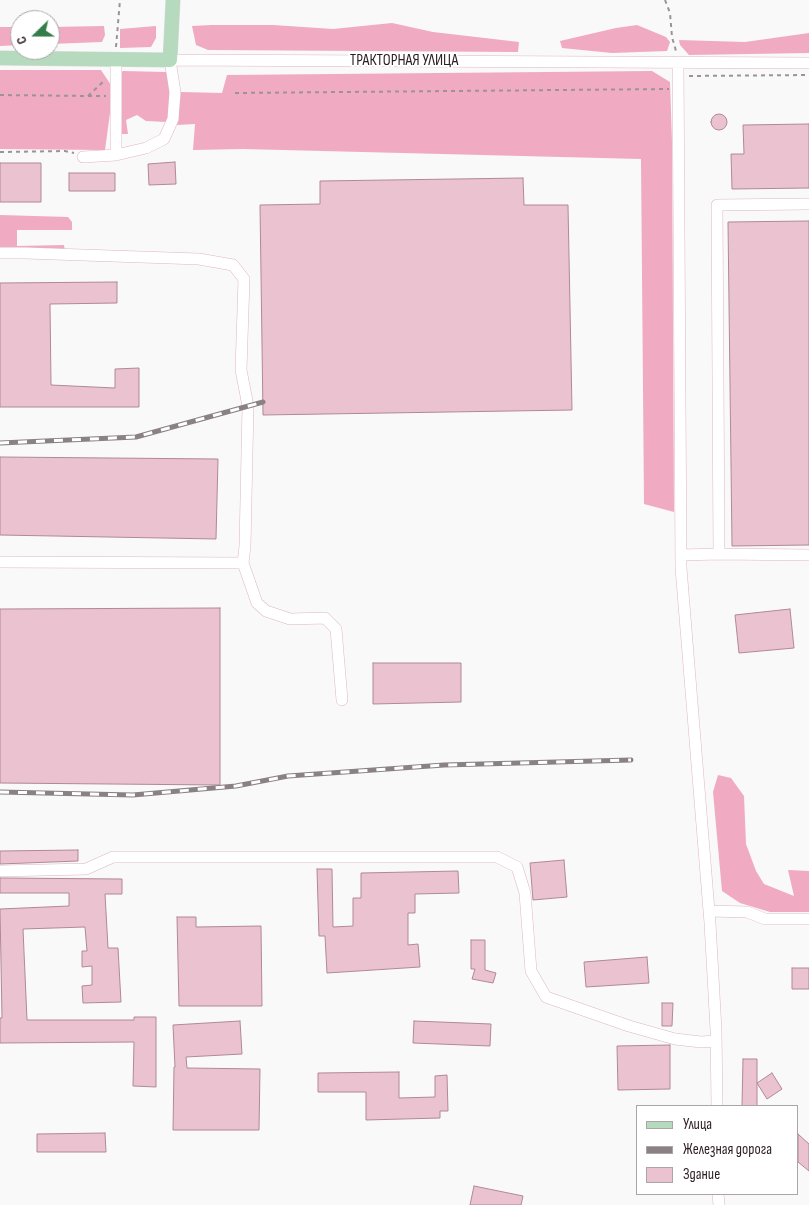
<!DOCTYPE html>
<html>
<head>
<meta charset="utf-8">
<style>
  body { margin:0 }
  #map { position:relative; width:809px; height:1205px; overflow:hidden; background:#f9f9f9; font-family:"Sofia Sans Condensed",sans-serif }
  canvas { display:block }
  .legend { position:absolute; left:636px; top:1105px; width:162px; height:90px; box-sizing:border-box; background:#fff; border:1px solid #aba5a7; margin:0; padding:6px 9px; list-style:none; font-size:15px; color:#2c1d22 }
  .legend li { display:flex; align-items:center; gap:10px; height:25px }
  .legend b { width:25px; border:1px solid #aba5a7 }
  .north { position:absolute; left:10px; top:10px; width:50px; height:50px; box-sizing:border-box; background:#fff; border:1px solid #aba5a7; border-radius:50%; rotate:248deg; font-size:14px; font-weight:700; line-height:20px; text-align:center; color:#2c1d22 }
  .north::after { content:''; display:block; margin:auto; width:18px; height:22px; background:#347d4b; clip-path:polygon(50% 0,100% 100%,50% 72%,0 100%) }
</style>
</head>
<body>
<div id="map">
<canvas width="809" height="1205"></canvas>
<ul class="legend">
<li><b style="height:6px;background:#b5dabe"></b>Улица</li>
<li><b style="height:6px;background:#8a8184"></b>Железная дорога</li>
<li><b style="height:14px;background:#ebc2cf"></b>Здание</li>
</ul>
<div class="north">С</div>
</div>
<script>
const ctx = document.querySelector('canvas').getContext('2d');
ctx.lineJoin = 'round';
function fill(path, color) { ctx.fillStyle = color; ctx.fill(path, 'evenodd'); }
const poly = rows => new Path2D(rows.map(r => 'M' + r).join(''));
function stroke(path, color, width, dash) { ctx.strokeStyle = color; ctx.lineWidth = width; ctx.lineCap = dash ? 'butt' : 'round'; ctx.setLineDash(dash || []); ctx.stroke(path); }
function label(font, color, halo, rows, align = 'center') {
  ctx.font = font + ' "Sofia Sans Condensed",sans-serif'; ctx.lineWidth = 4; ctx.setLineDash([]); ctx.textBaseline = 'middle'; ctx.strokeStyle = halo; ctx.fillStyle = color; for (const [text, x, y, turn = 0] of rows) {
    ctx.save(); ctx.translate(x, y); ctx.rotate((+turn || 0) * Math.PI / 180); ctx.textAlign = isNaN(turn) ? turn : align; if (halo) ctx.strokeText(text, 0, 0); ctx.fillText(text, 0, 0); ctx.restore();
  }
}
const forest = poly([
  [392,23,433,32,519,42,518,52,208,50,196,45,192,26,212,25,273,25,333,29],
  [637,25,666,37,670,42,667,51,612,53,562,48,560,41,616,28],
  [104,26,105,35,102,42,50,44,50,27],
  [156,26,156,38,151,47,120,48,120,29],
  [0,27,20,27,20,45,0,46],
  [809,33,809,53,689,55,680,45,679,40,745,42],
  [0,70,101,70,111,85,110,113,105,150,0,149],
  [123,71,166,72,171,84,170,110,167,122,146,121,137,115,126,120,128,134,120,134,119,74],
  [652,71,670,82,672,142,674,512,644,504,641,159,243,149,193,150,195,124,177,125,181,92,222,93,227,75],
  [0,215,68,217,72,222,72,230,17,230,17,246,64,245,65,251,0,252],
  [718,775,731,778,744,796,746,844,756,871,764,884,794,896,788,870,809,871,809,912,770,912,740,903,722,891,713,792]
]);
const building = poly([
  '711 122a8 8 0 1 1 16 0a8 8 0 1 1-16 0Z',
  [809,124,809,188,732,189,731,154,744,154,743,125,809,124],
  [175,162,176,184,149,185,148,164,175,162],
  [0,163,41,163,41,202,0,202,0,163],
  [69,173,115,173,115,191,69,191,69,173],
  [523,178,524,205,568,205,572,410,263,415,260,205,320,204,320,181,523,178],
  [809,221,809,545,732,546,728,222,809,221],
  [117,282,117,303,50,304,51,385,115,388,115,369,139,368,139,407,0,407,0,283,117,282],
  [0,457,218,459,216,539,0,535,0,457],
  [220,608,220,785,0,783,0,609,220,608],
  [790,609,794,648,739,653,735,615,790,609],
  [373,663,461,663,461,702,373,704,373,663],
  [78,850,78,861,0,864,0,851,78,850],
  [564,860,567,897,533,900,530,863,564,860],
  [317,869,332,869,333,927,353,926,353,898,361,898,361,873,458,871,459,893,415,894,415,913,408,913,408,945,418,944,420,967,327,973,325,936,319,936,317,869],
  [0,878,122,879,122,894,105,894,108,948,118,948,121,1002,83,1003,82,986,92,985,92,966,82,967,82,951,87,951,85,927,23,929,27,1020,134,1020,134,1017,156,1017,156,1087,133,1086,134,1042,0,1043,0,1018,2,1018,0,909,69,906,69,893,0,893,0,878],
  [177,917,196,917,196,927,261,926,262,1006,179,1006,177,917],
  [471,940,485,940,485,970,496,973,493,983,472,979,475,969,471,969,471,940],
  [647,957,649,983,586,987,584,962,647,957],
  [792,968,809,968,809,989,792,989,792,968],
  [662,1003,673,1003,672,1026,662,1026,662,1003],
  [240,1021,242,1054,186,1057,187,1068,260,1069,259,1130,173,1130,174,1067,175,1067,173,1025,240,1021],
  [414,1021,491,1024,490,1046,413,1043,414,1021],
  [670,1045,670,1089,618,1090,617,1046,670,1045],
  [743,1059,757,1059,757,1106,742,1106,743,1059],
  [399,1072,399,1098,435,1097,435,1076,447,1075,448,1111,440,1111,440,1118,366,1120,366,1092,318,1092,318,1073,399,1072],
  [772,1073,782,1089,767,1099,757,1083,772,1073],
  [105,1133,106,1152,37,1152,37,1134,105,1133],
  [798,1134,809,1144,809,1171,798,1162,798,1134],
  [474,1186,523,1196,521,1205,470,1205,474,1186]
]);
const path = poly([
  [665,0,670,13,672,37,676,51],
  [116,47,120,0],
  [689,76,809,75],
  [235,93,669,89],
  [0,95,88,96,105,80],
  [88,96,106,96],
  [0,152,65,151,74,153]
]);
const minor = poly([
  [116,59,116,155],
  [678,62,681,568,710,923,716,1030,717,1106],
  [83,157,116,155,146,148,164,139,173,119,175,92,170,60,809,63],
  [0,253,25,253,199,259,233,265,244,279,241,370,248,406,245,546,243,563,0,562],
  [719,554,809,555],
  [681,555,719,554,717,205,809,204],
  [243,563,257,603,266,611,290,619,325,618,336,629,342,700],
  [0,871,86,869,113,857,497,857,517,867,525,893,531,971,546,997,629,1026,675,1039,701,1042,716,1041],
  [709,911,747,912,765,919,809,919],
  [718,1194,719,1205]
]);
const major = poly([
  [0,58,170,60,173,0]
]);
const rail = poly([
  [0,443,136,437,263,402],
  [0,792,133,795,236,786,288,776,444,765,631,760]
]);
const streetNames = [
  ["ТРАКТОРНАЯ УЛИЦА",404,61]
];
fill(forest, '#f0aac1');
fill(building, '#ebc2cf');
stroke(building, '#b08995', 1);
stroke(minor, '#deb6c2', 12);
stroke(major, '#d9d6d7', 15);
stroke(path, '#9b9496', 2, [4, 4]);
stroke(minor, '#fff', 11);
stroke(major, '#b5dabe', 14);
stroke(rail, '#8a8184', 5);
stroke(rail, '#fff', 3, [9]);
label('16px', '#2c1d22', '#fff', streetNames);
</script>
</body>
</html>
